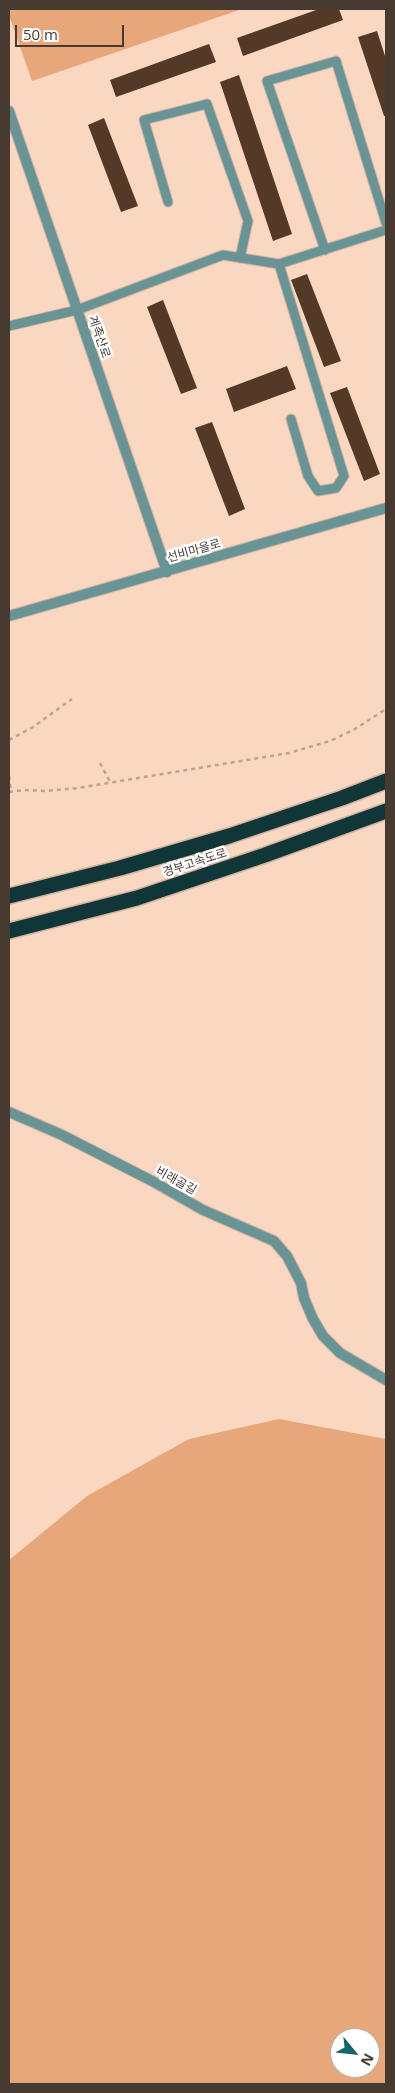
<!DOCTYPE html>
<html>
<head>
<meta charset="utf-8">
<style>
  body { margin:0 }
  #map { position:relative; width:395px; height:2093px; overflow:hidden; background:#f9d7c1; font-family:"Open Sans",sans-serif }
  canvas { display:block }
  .frame { position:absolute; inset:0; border:10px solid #473a31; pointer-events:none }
  .north { position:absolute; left:330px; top:2028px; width:50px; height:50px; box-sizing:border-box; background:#fff; border:1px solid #b5b0ad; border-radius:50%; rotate:118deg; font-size:14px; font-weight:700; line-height:20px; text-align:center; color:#473a31 }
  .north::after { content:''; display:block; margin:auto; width:18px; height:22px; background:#18666a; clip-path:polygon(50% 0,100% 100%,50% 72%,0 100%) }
  .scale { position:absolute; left:15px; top:25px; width:109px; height:22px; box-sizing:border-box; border:2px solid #473a31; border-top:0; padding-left:6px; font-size:15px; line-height:18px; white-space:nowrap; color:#473a31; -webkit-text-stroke:4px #fff; paint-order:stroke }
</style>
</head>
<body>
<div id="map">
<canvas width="395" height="2093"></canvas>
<div class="frame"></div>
<div class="north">N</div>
<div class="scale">50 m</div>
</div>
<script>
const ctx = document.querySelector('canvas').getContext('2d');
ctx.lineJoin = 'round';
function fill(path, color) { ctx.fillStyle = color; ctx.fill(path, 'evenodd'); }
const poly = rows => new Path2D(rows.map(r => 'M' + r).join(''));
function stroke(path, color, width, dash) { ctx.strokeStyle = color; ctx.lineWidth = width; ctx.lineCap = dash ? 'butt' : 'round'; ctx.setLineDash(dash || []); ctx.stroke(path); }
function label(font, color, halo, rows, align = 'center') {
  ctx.font = font + ' "Open Sans","Noto Sans KR",sans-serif'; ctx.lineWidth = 5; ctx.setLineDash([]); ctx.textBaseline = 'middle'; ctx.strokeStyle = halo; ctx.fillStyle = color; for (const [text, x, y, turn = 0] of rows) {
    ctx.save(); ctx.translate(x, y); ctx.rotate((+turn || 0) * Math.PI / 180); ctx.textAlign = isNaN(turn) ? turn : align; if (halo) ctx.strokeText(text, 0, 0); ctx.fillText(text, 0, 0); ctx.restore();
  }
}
const green = poly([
  [9,9,242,9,32,81,9,15],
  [279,1419,386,1439,386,2084,9,2084,9,1560,87,1496,189,1439],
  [340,2038,370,2038,370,2068,340,2068]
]);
const building = poly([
  [319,9,339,9,343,20,243,56,237,38],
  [377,31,386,59,386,116,384,116,358,37],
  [209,44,216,62,116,97,110,80],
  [239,75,292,234,273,241,220,82],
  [104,118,138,206,121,212,88,125],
  [307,274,341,361,324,367,291,280],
  [163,300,197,388,181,394,147,307],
  [287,366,296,389,234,412,226,389],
  [347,387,380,474,364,481,330,393],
  [212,422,245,509,229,516,195,428]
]);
const path = poly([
  [9,740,33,727,72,699],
  [100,763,110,782],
  [9,776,11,791],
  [9,792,24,790,46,791,78,788,289,753,330,741,355,729,386,709]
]);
const service = poly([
  [168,202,144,120,207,104,248,221,240,258],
  [325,250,267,81,336,61,386,223],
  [279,264,344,476,336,488,318,491,308,476,291,419],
  [9,326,77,310,223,255,279,264,386,230]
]);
const minor = poly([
  [9,111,167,572],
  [9,616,386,508],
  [9,1112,62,1135,154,1182,203,1210,274,1241,287,1256,301,1283,304,1298,313,1319,323,1336,340,1353,386,1380]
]);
const motorway = poly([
  [9,896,120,868,229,836,342,798,386,781],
  [9,931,137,898,265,855,386,811]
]);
const streetNames = [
  ["계족산로",99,337,71],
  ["선비마을로",194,551,-16],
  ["경부고속도로",195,863,-18],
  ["비래골길",176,1181,29]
];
fill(green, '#e7a77b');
fill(building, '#543927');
stroke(service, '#d2b4a1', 11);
stroke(minor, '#d2b4a1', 12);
stroke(motorway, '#d2b4a1', 18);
stroke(path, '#bea391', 2.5, [4, 4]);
stroke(service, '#699496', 9);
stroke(minor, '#699496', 10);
stroke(motorway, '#113638', 15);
label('12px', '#473a31', '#fff', streetNames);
</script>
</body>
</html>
